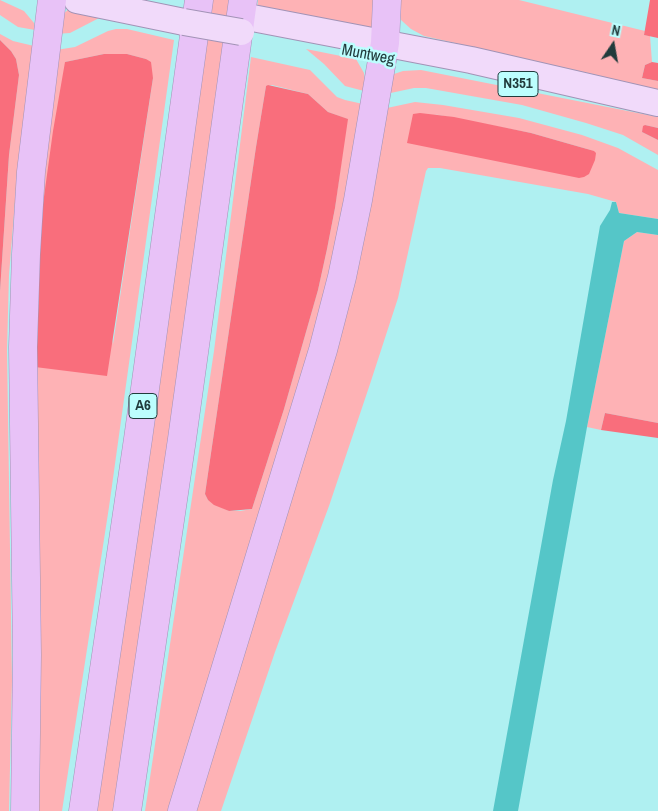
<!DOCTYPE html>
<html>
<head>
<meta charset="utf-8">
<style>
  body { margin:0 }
  #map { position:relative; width:658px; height:811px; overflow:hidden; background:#aff0f1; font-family:"Archivo Narrow",sans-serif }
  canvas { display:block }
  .north { position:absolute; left:588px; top:20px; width:50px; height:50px; -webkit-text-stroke:4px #bcfefe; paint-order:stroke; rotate:12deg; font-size:14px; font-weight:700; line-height:20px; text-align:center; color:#213b3c }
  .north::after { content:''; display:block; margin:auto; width:18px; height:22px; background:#213b3c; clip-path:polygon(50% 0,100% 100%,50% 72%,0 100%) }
</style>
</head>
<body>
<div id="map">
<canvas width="658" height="811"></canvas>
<div class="north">N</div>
</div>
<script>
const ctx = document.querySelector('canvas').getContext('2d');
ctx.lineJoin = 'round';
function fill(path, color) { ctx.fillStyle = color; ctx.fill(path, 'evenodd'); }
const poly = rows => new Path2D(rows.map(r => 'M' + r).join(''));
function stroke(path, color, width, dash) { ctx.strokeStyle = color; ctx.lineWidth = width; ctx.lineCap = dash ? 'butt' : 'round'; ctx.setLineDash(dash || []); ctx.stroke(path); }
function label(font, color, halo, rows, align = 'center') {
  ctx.font = font + ' "Archivo Narrow",sans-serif'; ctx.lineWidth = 5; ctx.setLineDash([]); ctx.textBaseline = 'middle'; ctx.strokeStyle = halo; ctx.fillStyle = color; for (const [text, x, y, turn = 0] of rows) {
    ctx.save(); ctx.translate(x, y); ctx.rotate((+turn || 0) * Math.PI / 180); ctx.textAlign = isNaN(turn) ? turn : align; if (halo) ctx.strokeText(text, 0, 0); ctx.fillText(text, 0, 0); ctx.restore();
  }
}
const green = poly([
  [0,0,24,11,34,23,35,30,18,27,0,15],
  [210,0,231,0,115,811,95,811],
  [258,0,382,0,374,29,257,11],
  [399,0,519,0,645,31,644,35,650,36,652,62,645,65,642,78,658,81,658,95,601,76,424,36,411,29,401,20,398,7],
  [71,7,103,16,70,33,55,34,61,16],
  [116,29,127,29,174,40,109,507,62,811,28,811,24,350,56,50,75,47,108,31],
  [104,54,127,54,146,59,153,78,113,344,65,62],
  [0,34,13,41,34,46,17,177,9,275,7,350,12,681,9,811,0,811,0,291,9,155,19,75,16,59,11,51,0,40],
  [306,49,356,59,364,73,365,80,364,91,345,86,324,64],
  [251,57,310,70,337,97,345,100,363,104,339,252,175,811,145,811,214,351],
  [272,85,308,94,328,112,347,119,335,208,327,249,318,290,284,409,252,509,240,511,229,511,208,500,205,494,256,147,266,86],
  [421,70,658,117,658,128,645,125,642,132,658,140,658,155,623,135,586,123,522,105,426,88,414,88,386,94,391,75,403,71],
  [415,102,443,105,519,118,582,135,618,148,658,170,658,219,619,213,616,202,588,194,440,168,428,168,426,171,398,298,370,384,329,506,275,652,221,811,192,811,387,108],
  [433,114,531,133,594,151],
  [637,232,658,235,658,423,605,413,601,430,587,427,624,241]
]);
const forest = poly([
  [650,0,658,0,658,38,644,35],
  [0,40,11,51,16,59,19,75,9,155,0,291],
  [104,54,127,54,146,59,151,62,153,78,107,376,35,367,38,279,43,204,53,131,65,62],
  [652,62,658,63,658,81,642,78,645,65],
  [268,85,308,94,328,112,348,119,335,208,327,249,318,290,284,409,252,509,229,511,214,505,208,500,205,494,256,147,266,86],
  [420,113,454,117,531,133,594,151,596,153,595,160,589,174,584,177,579,178,407,143,413,114],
  [645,125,658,128,658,140,642,132,643,126],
  [605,413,658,423,658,438,601,430]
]);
const water = poly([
  [612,202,616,202,619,213,658,219,658,235,637,232,624,241,587,427,518,811,493,811,553,480,566,421,600,226,610,210]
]);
const primary = poly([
  [77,0,184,22],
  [242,16,471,60,658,103]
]);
const highway = poly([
  [25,811,27,655,23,347,26,254,31,172,52,0],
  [83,811,138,439,199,0],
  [127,811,182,439,243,0],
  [182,811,323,350,342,277,358,200,385,43,387,0]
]);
const primaryBridge = poly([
  [184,22,241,32]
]);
const shields = [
  [518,84,40],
  [143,406,28]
];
const shieldNames = [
  ["N351",518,84],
  ["A6",143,406]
];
const streetNames = [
  ["Muntweg",368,55,11]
];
fill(green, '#feb2b5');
fill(forest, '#f96e7c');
fill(water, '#55c6c8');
stroke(primary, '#a293b6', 28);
stroke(highway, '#a293b6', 29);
stroke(primary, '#f1dafa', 26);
stroke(highway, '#e8c2f7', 28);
stroke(primaryBridge, '#a293b6', 28, []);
stroke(primaryBridge, '#f1dafa', 26);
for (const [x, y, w] of shields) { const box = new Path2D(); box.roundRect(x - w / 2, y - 12.5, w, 25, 4); ctx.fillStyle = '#bcfefe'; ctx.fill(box); stroke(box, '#213b3c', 1); }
label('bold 15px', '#213b3c', null, shieldNames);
label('16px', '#213b3c', '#bcfefe', streetNames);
</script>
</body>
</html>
